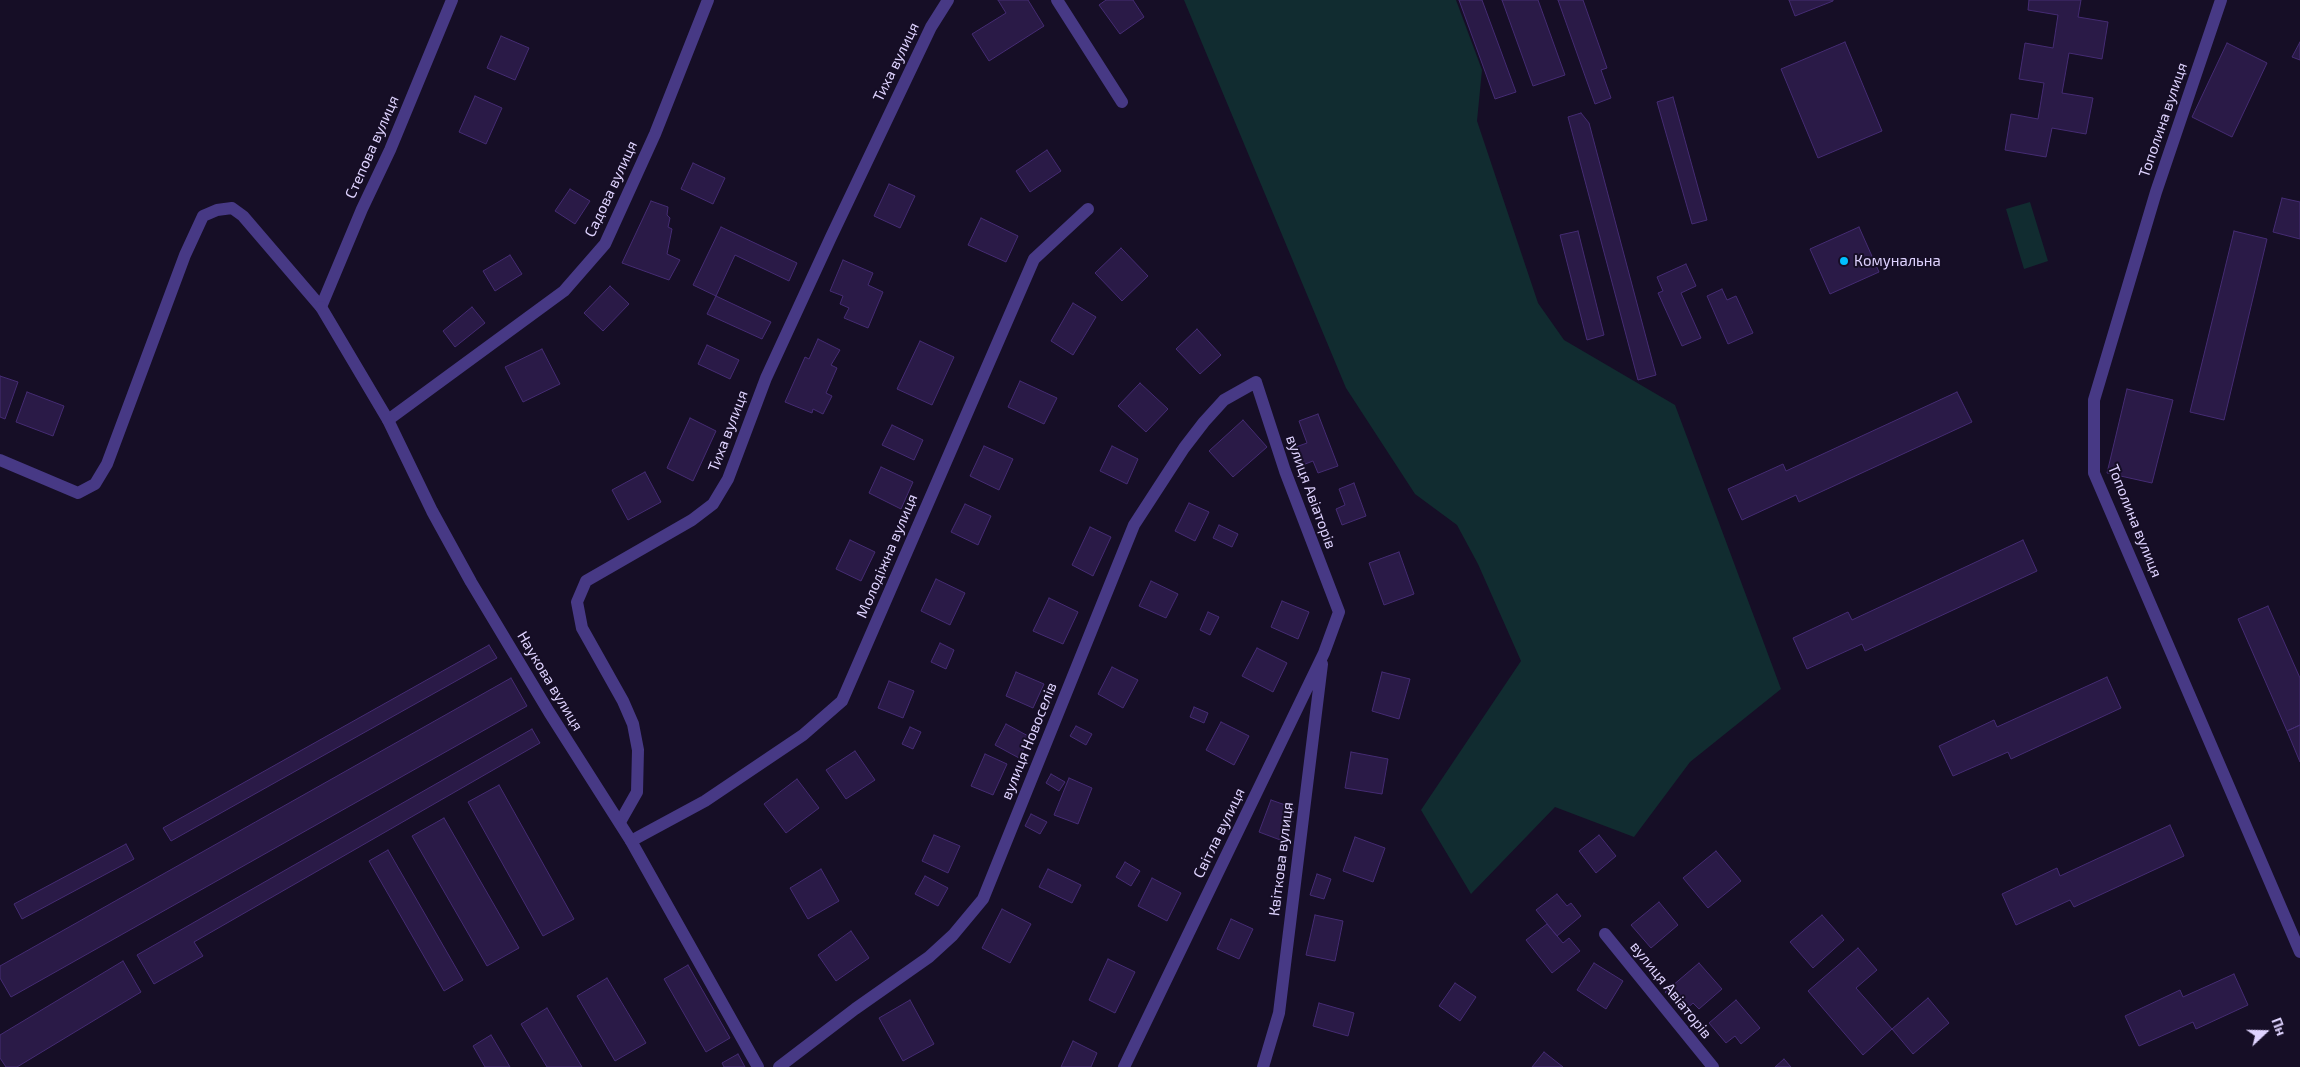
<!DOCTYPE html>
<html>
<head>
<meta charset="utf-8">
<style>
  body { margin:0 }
  #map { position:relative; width:2300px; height:1067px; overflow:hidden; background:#160e26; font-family:"Exo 2",sans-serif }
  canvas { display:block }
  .north { position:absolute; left:2240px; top:1007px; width:50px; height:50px; -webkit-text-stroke:4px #160e26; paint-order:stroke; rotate:69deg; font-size:14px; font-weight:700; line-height:20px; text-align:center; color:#dfd3ff }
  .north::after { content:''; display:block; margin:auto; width:18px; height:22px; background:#dfd3ff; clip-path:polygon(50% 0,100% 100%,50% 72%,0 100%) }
</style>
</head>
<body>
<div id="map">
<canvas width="2300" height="1067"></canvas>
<div class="north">Пн</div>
</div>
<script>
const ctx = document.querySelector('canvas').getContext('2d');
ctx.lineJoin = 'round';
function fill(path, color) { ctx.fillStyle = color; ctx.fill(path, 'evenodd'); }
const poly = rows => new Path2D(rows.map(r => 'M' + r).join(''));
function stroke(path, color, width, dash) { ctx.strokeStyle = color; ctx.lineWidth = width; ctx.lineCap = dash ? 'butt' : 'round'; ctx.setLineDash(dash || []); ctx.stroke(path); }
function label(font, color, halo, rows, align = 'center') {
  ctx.font = font + ' "Exo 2",sans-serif'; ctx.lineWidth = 4; ctx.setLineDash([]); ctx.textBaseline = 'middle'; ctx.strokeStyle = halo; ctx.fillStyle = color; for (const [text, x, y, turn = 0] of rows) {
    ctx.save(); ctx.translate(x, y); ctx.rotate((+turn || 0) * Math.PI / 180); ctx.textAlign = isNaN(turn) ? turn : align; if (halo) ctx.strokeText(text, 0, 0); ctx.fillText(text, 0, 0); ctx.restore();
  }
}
const green = poly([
  [1184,0,1456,0,1482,70,1477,121,1538,303,1564,340,1675,405,1781,689,1690,762,1634,837,1555,807,1471,894,1421,810,1521,661,1478,564,1457,525,1415,494,1346,388],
  [2030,202,2048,261,2024,269,2006,209]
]);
const building = poly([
  [998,0,1028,0,1044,26,989,61,972,34,1006,13,998,0],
  [1106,0,1133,0,1144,17,1120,34,1099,5,1106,0],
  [1459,0,1482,0,1516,92,1495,99,1459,0],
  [1502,0,1538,0,1565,75,1533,86,1502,0],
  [1558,0,1583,0,1607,68,1601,70,1611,98,1595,104,1558,0],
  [1789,0,1833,0,1833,1,1795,16,1789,0],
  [2029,0,2081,0,2078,17,2108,22,2102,59,2069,53,2062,93,2093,98,2086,134,2052,128,2046,157,2005,150,2011,114,2038,119,2044,83,2019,79,2025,43,2053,48,2058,15,2028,10,2029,0],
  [501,36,529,48,515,80,487,68,501,36],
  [1845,42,1882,131,1818,158,1781,69,1845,42],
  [2300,42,2300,60,2292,57,2300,42],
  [2227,43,2267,63,2232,137,2192,117,2227,43],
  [475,96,502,108,486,144,459,132,475,96],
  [1673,97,1707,220,1692,224,1657,102,1673,97],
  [1581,113,1589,123,1656,375,1638,380,1568,117,1581,113],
  [1047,150,1061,171,1030,192,1016,171,1047,150],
  [693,163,725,178,713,204,681,189,693,163],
  [889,184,915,196,900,228,874,216,889,184],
  [570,189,590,201,575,224,555,211,570,189],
  [2282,198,2300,202,2300,239,2273,232,2282,198],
  [651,201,668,207,667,215,670,218,668,227,672,229,667,254,680,260,669,280,622,263,651,201],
  [981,218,1018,236,1006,262,968,245,981,218],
  [721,227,797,263,789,281,735,255,716,296,693,285,721,227],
  [1859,227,1879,272,1830,294,1810,249,1859,227],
  [1578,231,1604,335,1587,340,1560,235,1578,231],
  [2234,231,2267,239,2224,420,2190,412,2234,231],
  [1121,248,1148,276,1122,301,1095,273,1121,248],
  [510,255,522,274,495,291,483,271,510,255],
  [843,260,873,273,868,285,883,292,868,328,844,318,849,308,840,304,843,296,830,291,843,260],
  [1686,264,1696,286,1681,293,1701,338,1682,346,1658,293,1663,291,1657,277,1686,264],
  [610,286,629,304,603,331,584,313,610,286],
  [1722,289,1727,300,1736,296,1753,333,1728,344,1707,296,1722,289],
  [716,296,771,322,762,339,707,314,716,296],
  [1073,303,1096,317,1073,355,1051,341,1073,303],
  [472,307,485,323,455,347,443,331,472,307],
  [1197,329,1221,355,1200,374,1176,349,1197,329],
  [818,339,840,350,831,365,837,368,826,393,832,396,823,414,813,409,812,413,785,402,805,357,809,359,818,339],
  [920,341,954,357,932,405,897,389,920,341],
  [707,345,739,360,730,379,698,364,707,345],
  [542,349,560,384,523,402,505,367,542,349],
  [0,376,18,382,5,419,0,417,0,376],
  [1020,381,1057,398,1044,424,1008,407,1020,381],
  [1140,383,1168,409,1146,432,1118,406,1140,383],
  [2127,389,2173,400,2152,483,2107,473,2127,389],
  [27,392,64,406,53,436,16,422,27,392],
  [1957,392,1972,422,1799,502,1796,495,1742,520,1728,489,1783,464,1786,471,1957,392],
  [1318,414,1338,466,1318,473,1313,461,1300,466,1293,448,1307,443,1299,421,1318,414],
  [690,418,716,431,693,481,667,468,690,418],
  [1243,420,1267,447,1233,477,1209,451,1243,420],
  [892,425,923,440,914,460,882,445,892,425],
  [984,446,1013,459,999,490,970,476,984,446],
  [1112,446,1138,459,1127,484,1100,471,1112,446],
  [881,467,913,482,901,509,869,493,881,467],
  [645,472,661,502,628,520,612,490,645,472],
  [1354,483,1366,516,1342,525,1336,509,1345,505,1339,489,1354,483],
  [1189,503,1209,512,1195,541,1175,531,1189,503],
  [965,504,991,516,978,545,951,532,965,504],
  [1219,525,1238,534,1232,547,1213,538,1219,525],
  [1090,527,1111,537,1093,576,1072,565,1090,527],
  [850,540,875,552,861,581,836,569,850,540],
  [2023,540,2037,571,1865,651,1862,644,1807,669,1793,638,1848,612,1852,620,2023,540],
  [1399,552,1414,594,1384,605,1369,563,1399,552],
  [936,579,965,593,950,625,921,611,936,579],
  [1151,581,1178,594,1166,618,1139,606,1151,581],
  [1049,598,1078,612,1063,644,1033,631,1049,598],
  [1282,601,1309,612,1298,639,1271,627,1282,601],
  [2268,606,2300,678,2300,725,2287,731,2238,619,2268,606],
  [1208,612,1219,617,1210,635,1200,630,1208,612],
  [940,643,954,650,946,669,931,662,940,643],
  [489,645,497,658,171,841,163,828,489,645],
  [1257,648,1287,663,1273,692,1242,676,1257,648],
  [1112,667,1138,680,1123,708,1098,694,1112,667],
  [1016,672,1044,684,1033,708,1006,696,1016,672],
  [1382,672,1410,679,1399,719,1372,711,1382,672],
  [2107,677,2121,708,2011,759,2008,752,1953,776,1939,746,1994,720,1997,727,2107,677],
  [511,678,527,706,11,997,0,978,0,966,511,678],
  [889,681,914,691,903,718,878,708,889,681],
  [1194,707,1208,713,1204,723,1190,717,1194,707],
  [1221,722,1249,736,1234,765,1206,750,1221,722],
  [1006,724,1030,737,1019,758,995,745,1006,724],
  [2300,725,2300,762,2287,731,2300,725],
  [1076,726,1092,734,1086,745,1070,736,1076,726],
  [910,727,921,732,913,749,902,744,910,727],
  [532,729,540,743,194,942,203,956,154,984,137,955,532,729],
  [855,751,875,780,846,799,826,770,855,751],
  [1351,752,1388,759,1382,794,1345,788,1351,752],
  [985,754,1007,764,993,795,971,786,985,754],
  [1051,774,1065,782,1059,791,1046,783,1051,774],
  [1069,778,1092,788,1078,824,1054,815,1069,778],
  [797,779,819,808,786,833,764,804,797,779],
  [499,785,574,919,543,936,468,802,499,785],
  [1271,800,1294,808,1283,841,1259,832,1271,800],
  [1031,814,1047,822,1040,834,1025,826,1031,814],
  [444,818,519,948,487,966,412,836,444,818],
  [2170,825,2184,856,2074,907,2070,900,2016,925,2002,894,2057,868,2060,876,2170,825],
  [934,835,960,846,948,873,922,861,934,835],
  [1599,835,1616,856,1596,873,1579,851,1599,835],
  [1355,837,1385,848,1373,882,1343,871,1355,837],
  [126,844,134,859,22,919,14,904,126,844],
  [388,850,463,980,444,991,369,861,388,850],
  [1716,851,1741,881,1708,908,1683,878,1716,851],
  [1125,862,1140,871,1131,886,1116,877,1125,862],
  [821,869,839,901,808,919,790,888,821,869],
  [1048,869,1081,885,1072,903,1039,887,1048,869],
  [1317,874,1331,879,1324,899,1310,895,1317,874],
  [925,876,948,888,938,906,915,894,925,876],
  [1152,878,1181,893,1167,921,1138,906,1152,878],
  [1557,894,1567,906,1571,903,1581,916,1557,936,1536,910,1557,894],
  [1659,902,1678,925,1651,948,1631,925,1659,902],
  [1002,909,1031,924,1010,963,982,948,1002,909],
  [1315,915,1343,921,1335,961,1306,955,1315,915],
  [1822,915,1844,940,1813,968,1790,942,1822,915],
  [1231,919,1253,929,1239,959,1217,949,1231,919],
  [1547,924,1563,943,1569,938,1580,951,1552,973,1526,940,1547,924],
  [851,931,869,958,836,981,818,955,851,931],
  [1858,948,1877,970,1856,988,1892,1029,1863,1055,1808,991,1858,948],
  [1108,959,1135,972,1115,1013,1089,1000,1108,959],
  [123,961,141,992,17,1067,6,1067,0,1058,0,1035,123,961],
  [1594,963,1623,981,1606,1009,1577,990,1594,963],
  [1699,963,1722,989,1699,1009,1693,1003,1683,1012,1665,992,1699,963],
  [688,965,730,1038,706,1052,664,979,688,965],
  [2234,974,2248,1005,2196,1029,2193,1022,2139,1046,2125,1016,2180,990,2183,997,2234,974],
  [607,978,646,1043,615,1061,577,996,607,978],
  [1455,983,1476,997,1460,1021,1439,1006,1455,983],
  [1928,998,1949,1023,1913,1054,1892,1029,1928,998],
  [910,1000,934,1044,903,1061,879,1018,910,1000],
  [1736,1000,1760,1028,1741,1044,1735,1036,1726,1043,1709,1023,1736,1000],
  [1319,1003,1354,1013,1348,1036,1313,1026,1319,1003],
  [547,1008,582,1067,547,1067,521,1024,547,1008],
  [491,1035,510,1067,485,1067,473,1046,491,1035],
  [1073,1041,1097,1053,1091,1067,1061,1067,1073,1041],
  [1544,1052,1563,1067,1532,1067,1544,1052],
  [738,1054,745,1067,724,1067,722,1063,738,1054],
  [1784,1059,1791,1067,1775,1067,1784,1059]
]);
const minor = poly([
  [1057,0,1122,102],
  [2221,0,2156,192,2094,400,2094,473,2300,952],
  [388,420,564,291,605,244,655,134,708,0],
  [0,460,78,493,95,484,107,464,185,255,203,216,217,210,232,208,243,216,321,307,362,209,390,150,452,0],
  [620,822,637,792,638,750,633,724,623,701,582,628,577,602,586,581,692,520,713,504,728,479,766,378,831,237,931,27,948,0],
  [631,841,705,801,803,735,842,701,1034,259,1088,209],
  [1605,934,1713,1067],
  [779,1067,855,1009,929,957,953,935,983,899,1134,525,1184,448,1204,422,1224,400,1256,382,1285,471,1339,612,1324,653,1124,1067],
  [1263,1067,1279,1013,1322,664]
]);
const tertiary = poly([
  [321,307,388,420,432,511,471,582,549,712,631,841,758,1067]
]);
const markers = [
  [1844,261,5,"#00bffe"]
];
const streetNames = [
  ["Тиха вулиця",896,62,-64],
  ["Тополина вулиця",2163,120,-71],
  ["Степова вулиця",372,147,-66],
  ["Садова вулиця",611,189,-65],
  ["Тиха вулиця",728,431,-69],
  ["вулиця Авіаторів",1311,492,70],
  ["Тополина вулиця",2135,521,68],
  ["Молодіжна вулиця",887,556,-67],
  ["Наукова вулиця",550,681,59],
  ["вулиця Новоселів",1029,741,-68],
  ["Світла вулиця",1219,833,-64],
  ["Квіткова вулиця",1281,859,-83],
  ["вулиця Авіаторів",1671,990,51]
];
const poiNames = [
  ["Комунальна",1854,261]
];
fill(green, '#112c30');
fill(building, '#2a1a47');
stroke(building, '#452c73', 1);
stroke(minor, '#473985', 12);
stroke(tertiary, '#473985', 12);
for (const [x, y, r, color] of markers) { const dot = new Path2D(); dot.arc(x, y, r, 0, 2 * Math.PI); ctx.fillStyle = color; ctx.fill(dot); stroke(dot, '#160e26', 2); }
label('15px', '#dfd3ff', '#160e26', streetNames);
label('15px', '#dfd3ff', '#160e26', poiNames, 'left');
</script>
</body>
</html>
